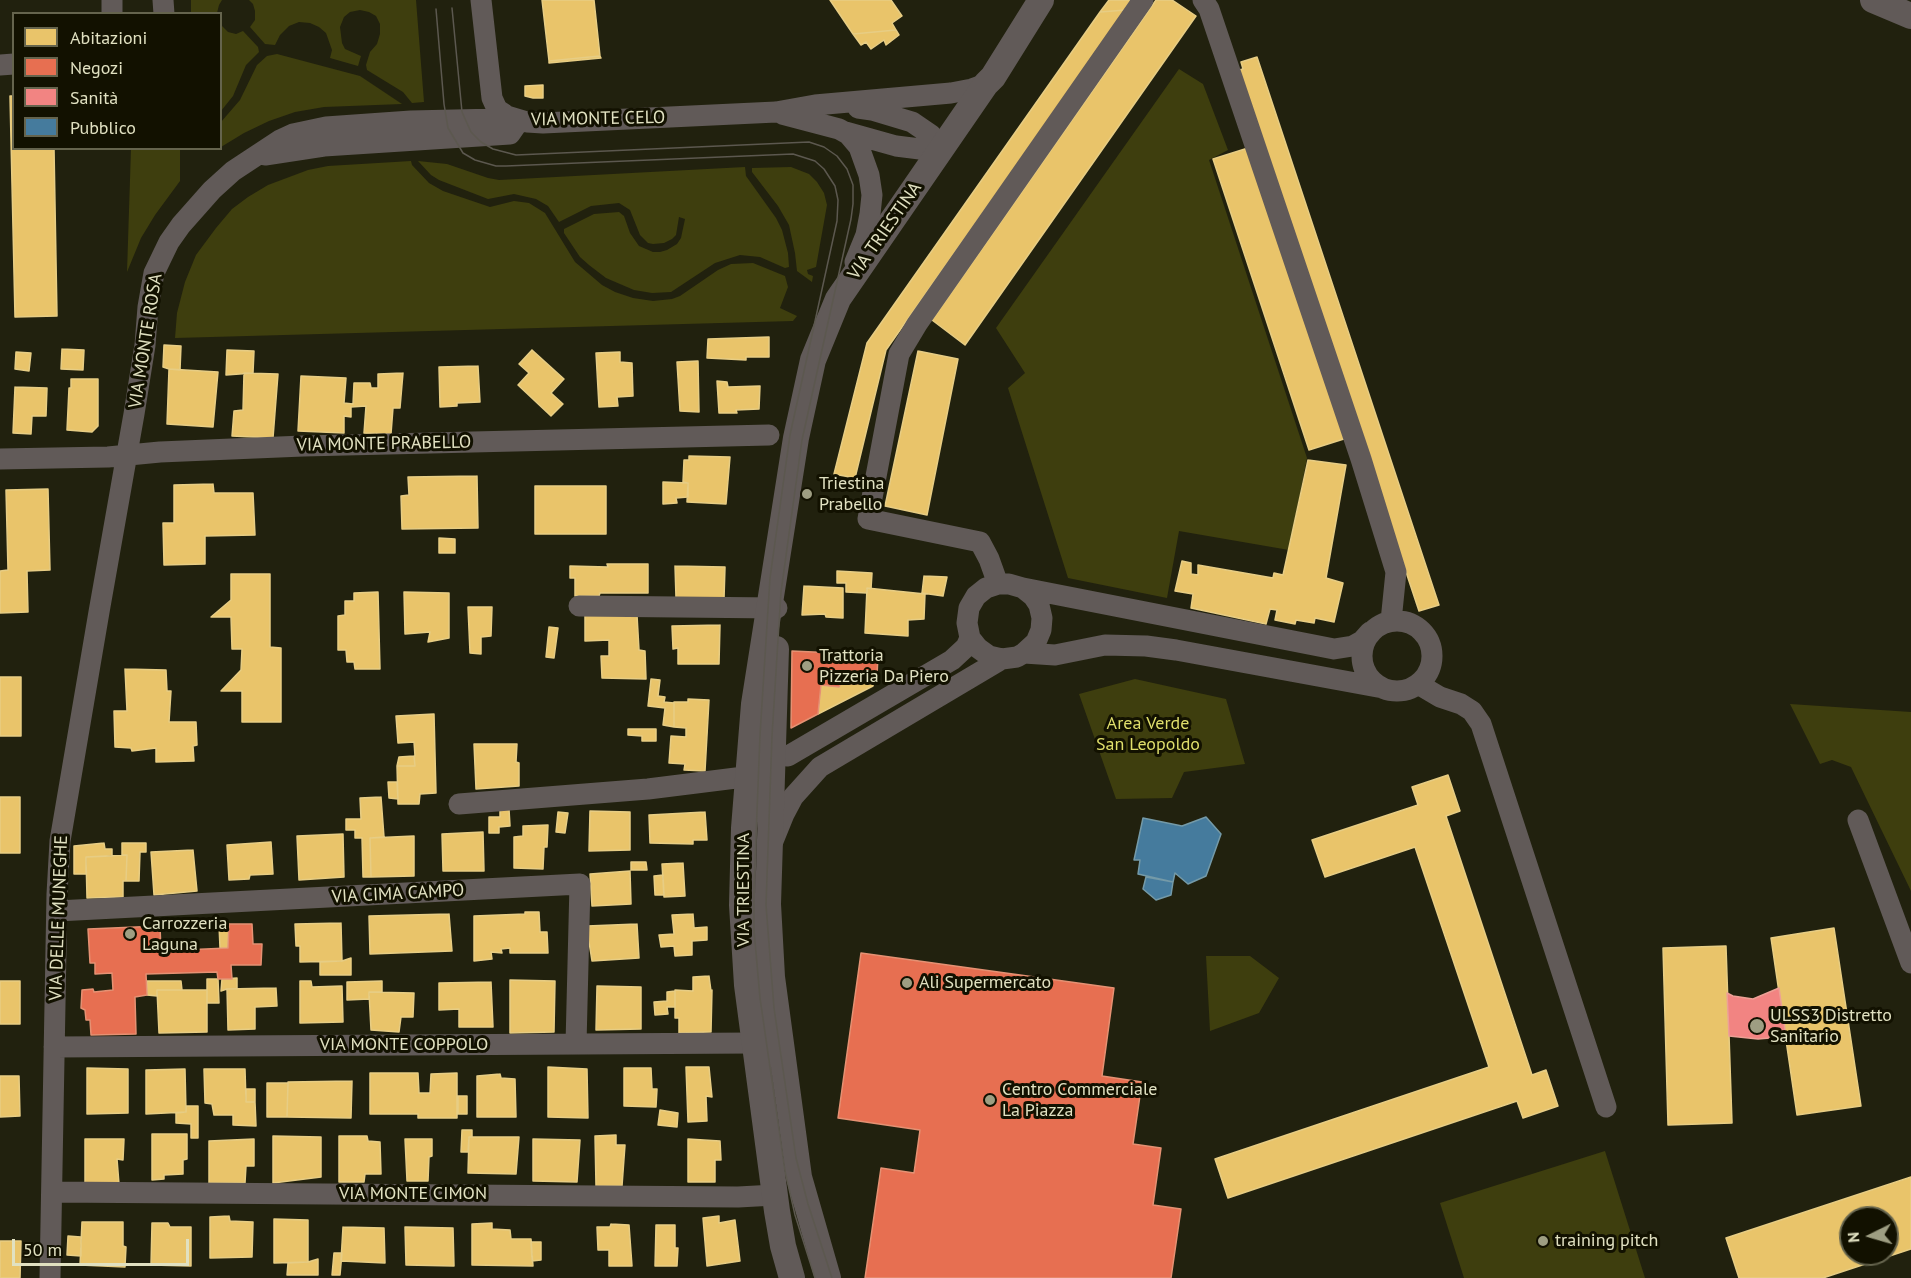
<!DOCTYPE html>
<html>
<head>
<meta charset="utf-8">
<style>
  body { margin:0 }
  #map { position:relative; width:1911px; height:1278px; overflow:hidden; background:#21210e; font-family:"PT Sans",sans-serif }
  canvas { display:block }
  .legend { position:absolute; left:12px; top:12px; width:210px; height:138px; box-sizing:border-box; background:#121100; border:2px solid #65644d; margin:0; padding:8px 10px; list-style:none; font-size:18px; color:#e1e1c1 }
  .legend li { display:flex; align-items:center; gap:12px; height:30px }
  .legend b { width:30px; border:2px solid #65644d }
  .north { position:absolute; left:1839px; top:1206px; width:60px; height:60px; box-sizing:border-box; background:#121100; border:2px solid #65644d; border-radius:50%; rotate:265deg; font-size:16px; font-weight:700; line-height:24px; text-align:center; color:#e1e1c1 }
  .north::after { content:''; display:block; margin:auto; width:21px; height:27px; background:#9e9e82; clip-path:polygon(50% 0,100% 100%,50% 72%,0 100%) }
  .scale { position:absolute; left:12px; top:1239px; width:177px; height:27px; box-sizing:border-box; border:3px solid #e1e1c1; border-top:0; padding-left:8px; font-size:18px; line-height:21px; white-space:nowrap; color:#e1e1c1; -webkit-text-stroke:4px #121100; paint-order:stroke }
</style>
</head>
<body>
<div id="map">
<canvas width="1911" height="1278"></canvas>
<ul class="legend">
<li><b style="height:16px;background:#e9c46a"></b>Abitazioni</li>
<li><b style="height:16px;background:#e76f51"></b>Negozi</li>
<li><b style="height:16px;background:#f28482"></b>Sanità</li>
<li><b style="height:16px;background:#457b9d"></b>Pubblico</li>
</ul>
<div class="north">N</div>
<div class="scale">50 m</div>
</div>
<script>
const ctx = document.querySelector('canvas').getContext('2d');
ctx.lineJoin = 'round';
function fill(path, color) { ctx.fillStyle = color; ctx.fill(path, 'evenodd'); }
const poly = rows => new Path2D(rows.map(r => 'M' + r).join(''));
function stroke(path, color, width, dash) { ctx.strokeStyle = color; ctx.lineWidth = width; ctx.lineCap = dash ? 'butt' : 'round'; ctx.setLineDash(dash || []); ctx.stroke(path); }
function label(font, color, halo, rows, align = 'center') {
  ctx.font = font + ' "PT Sans",sans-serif'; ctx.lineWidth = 6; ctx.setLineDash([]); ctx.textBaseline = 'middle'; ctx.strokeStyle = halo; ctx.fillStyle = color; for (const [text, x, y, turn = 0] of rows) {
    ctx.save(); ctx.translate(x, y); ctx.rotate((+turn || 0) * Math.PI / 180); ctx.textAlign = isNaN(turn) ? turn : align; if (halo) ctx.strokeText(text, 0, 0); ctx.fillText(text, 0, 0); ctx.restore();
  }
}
const green = poly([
  [191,0,222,0,219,5,217,13,191,14],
  [249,0,416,0,424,102,412,103,403,92,367,70,366,65,370,52,377,44,380,34,380,24,376,16,369,12,360,10,350,12,344,17,340,27,342,43,345,49,361,56,358,66,330,58,332,50,326,33,319,27,310,23,299,22,289,26,280,35,275,45,265,44,250,27,255,20,255,11,253,4],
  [220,24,228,32,236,34,243,31,258,47,259,52,246,65,233,96,221,111],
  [277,54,360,76,402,104,324,107,295,112,269,121,244,133,221,147,221,122,240,100,257,65,267,56],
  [1179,69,1203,84,1228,150,1209,160,1307,458,1289,550,1179,531,1167,598,1068,578,1008,388,1025,373,996,328],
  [131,149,180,149,180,181,155,215,141,238,127,272],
  [411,161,412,165,429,183,443,191,490,207,514,201,529,203,545,213,575,262,602,285,615,292,633,298,653,301,672,299,680,296,718,270,731,264,753,263,785,276,788,287,780,308,797,316,793,321,175,338,177,313,185,282,196,255,216,228,232,209,248,197,268,185,308,170,328,166],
  [418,161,447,164,488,178,499,180,745,167,746,176,776,218,782,230,788,253,789,267,785,268,760,257,740,255,715,263,671,292,652,293,634,290,606,278,589,265,580,257,564,233,564,229,594,214,619,212,624,216,630,233,639,246,653,252,660,252,667,250,677,244,681,238,685,219,679,217,676,235,672,239,664,243,653,244,648,243,640,235,630,210,619,203,591,206,559,222,548,206,536,199,514,194,488,199,439,180,431,175],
  [791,167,809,174,817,182,824,193,827,205,816,267,807,270,808,274,813,276,812,282,797,271,795,253,789,225,778,206,752,172,752,168],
  [1135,679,1226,699,1245,764,1184,772,1172,798,1116,799,1079,694],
  [1790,704,1911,712,1911,891,1851,767,1832,760,1820,764],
  [1206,956,1250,956,1279,978,1259,1013,1210,1031],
  [1605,1151,1645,1278,1464,1278,1440,1203]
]);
const homes = poly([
  [542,0,594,0,600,56,549,61,542,0],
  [830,0,891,0,902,16,892,23,896,30,853,34,830,0],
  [1109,0,1133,0,1126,10,1100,12,1109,0],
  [1156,0,1172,0,1196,16,965,345,932,320,1156,0],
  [1126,10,886,350,855,478,834,474,867,343,1100,12,1126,10],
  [896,30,899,35,886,45,884,40,871,49,866,42,861,45,853,34,896,30],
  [600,56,601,58,549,63,549,61,600,56],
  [1257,57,1439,605,1419,611,1239,70,1243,69,1241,62,1257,57],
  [543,85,543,98,533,98,525,96,525,86,543,85],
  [10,96,14,96,14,148,54,148,57,316,15,317,10,96],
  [1248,148,1347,438,1309,450,1213,159,1248,148],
  [769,337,769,357,746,357,746,360,707,358,708,339,769,337],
  [164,345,181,346,180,370,169,369,163,367,164,345],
  [62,349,84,350,83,370,61,369,62,349],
  [227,350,254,351,253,373,226,375,227,350],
  [532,350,564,379,551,393,563,404,551,416,518,385,529,373,519,364,532,350],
  [918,351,958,359,927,515,885,506,918,351],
  [16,352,31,353,29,371,15,369,16,352],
  [620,352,620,362,632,363,633,396,617,397,618,406,599,407,596,353,620,352],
  [698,361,699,412,680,411,677,362,698,361],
  [478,366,480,402,457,403,457,406,440,407,439,367,478,366],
  [169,369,218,372,213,427,167,424,169,369],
  [244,373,278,374,273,438,232,436,234,411,243,410,244,373],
  [403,373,400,408,393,408,391,434,364,433,366,406,351,407,351,417,344,416,344,433,298,431,301,376,346,378,344,403,353,404,354,383,370,383,371,388,378,388,378,374,403,373],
  [71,379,98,379,98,426,92,432,67,430,69,388,71,388,71,379],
  [717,381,727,382,728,387,760,386,759,409,736,410,737,413,719,413,717,381],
  [15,387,47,388,46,416,32,416,31,434,13,433,15,387],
  [689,456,730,457,726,504,687,502,688,483,683,482,684,460,689,460,689,456],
  [1308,460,1346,465,1326,578,1343,583,1334,622,1315,618,1314,623,1296,620,1295,624,1275,620,1277,610,1270,609,1266,624,1191,608,1193,594,1175,591,1182,561,1191,563,1191,574,1198,575,1198,565,1273,578,1274,573,1283,575,1308,460],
  [477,476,478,528,402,529,401,496,409,495,408,477,477,476],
  [663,482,688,483,688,497,676,498,677,503,663,504,663,482],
  [213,484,214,493,253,493,255,535,205,536,205,564,164,565,163,523,174,523,174,485,213,484],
  [535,486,606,486,606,534,535,534,535,486],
  [48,489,50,570,27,571,28,612,0,613,0,571,8,570,6,490,48,489],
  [439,538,455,539,455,553,439,553,439,538],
  [607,564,648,564,648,593,600,593,599,596,575,596,575,578,570,578,570,566,608,567,607,564],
  [675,566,725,567,724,599,676,598,675,566],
  [837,571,872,573,871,589,867,588,867,593,846,592,846,583,837,583,837,571],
  [231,574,270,574,270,647,281,648,281,722,242,722,242,691,221,691,241,670,242,649,232,649,231,617,211,617,231,600,231,574],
  [924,576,947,577,943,596,922,593,924,576],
  [804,586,843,588,843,618,826,617,825,614,802,615,804,586],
  [867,588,925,594,924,619,908,620,908,636,865,633,867,588],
  [378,592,380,669,355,669,354,662,347,662,346,650,338,650,338,616,345,615,345,601,354,601,354,593,378,592],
  [404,592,449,593,449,638,428,642,430,632,405,634,404,592],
  [468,607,492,607,491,636,481,637,481,654,470,653,468,607],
  [585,615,637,615,639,650,645,651,646,679,602,678,601,656,609,656,609,640,585,641,585,615],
  [720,625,719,664,678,664,678,648,673,649,672,626,720,625],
  [549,627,558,628,554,658,546,657,549,627],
  [125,669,166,670,167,691,171,691,169,722,196,722,197,745,193,746,194,761,156,762,156,748,132,751,131,748,115,747,114,711,127,711,125,669],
  [858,676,874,676,873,686,818,714,821,685,839,687,841,683,857,684,858,676],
  [0,677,21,677,21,736,0,736,0,677],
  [651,679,660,680,658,696,665,697,664,702,674,703,674,727,663,725,665,708,648,706,651,679],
  [688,699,709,700,705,771,684,770,685,764,669,763,671,736,686,737,686,728,674,727,674,702,688,702,688,699],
  [434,714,436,793,420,794,419,804,398,804,397,766,415,766,414,756,415,756,414,742,398,743,396,716,434,714],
  [628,729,656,729,656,741,642,741,642,736,628,735,628,729],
  [474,744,517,744,516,762,519,763,519,786,476,789,474,744],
  [414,756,415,766,397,766,399,757,414,756],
  [1448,775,1460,811,1446,816,1532,1075,1546,1070,1558,1106,1523,1118,1517,1101,1228,1198,1215,1159,1489,1067,1415,847,1325,877,1312,840,1418,805,1412,787,1448,775],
  [388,782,397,782,398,799,389,798,388,782],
  [0,797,20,797,20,853,0,853,0,797],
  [381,797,384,837,370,838,371,877,363,877,362,838,355,838,355,830,346,830,346,819,361,819,360,798,381,797],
  [509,809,510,826,499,827,499,833,489,833,489,817,500,817,500,810,509,809],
  [590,811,630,812,630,850,589,851,590,811],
  [558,812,568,813,565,833,556,832,558,812],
  [705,812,707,840,693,840,693,844,650,843,649,815,705,812],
  [548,825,547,847,544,847,543,869,514,868,514,837,523,836,523,826,548,825],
  [483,832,484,871,443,871,442,834,483,832],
  [343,834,344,877,299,880,297,836,343,834],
  [414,836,414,876,371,877,370,838,414,836],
  [271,842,273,874,250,875,249,879,229,880,227,845,271,842],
  [104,843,105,849,112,849,112,856,86,857,86,874,74,874,74,846,104,843],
  [122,843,146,843,146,852,140,852,139,881,126,881,127,855,122,855,122,843],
  [193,850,197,891,154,895,151,852,193,850],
  [127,855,126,881,123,881,123,897,87,898,86,857,127,855],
  [631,862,646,862,647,870,631,870,631,862],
  [683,863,685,896,664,897,662,864,683,863],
  [630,871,631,904,592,906,590,874,630,871],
  [663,875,664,895,655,895,654,876,663,875],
  [525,912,539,912,540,932,547,932,548,953,510,953,510,948,501,949,502,953,491,952,492,959,474,961,474,916,525,914,525,912],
  [449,914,452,951,370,954,369,916,449,914],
  [693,914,694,928,707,927,707,940,692,941,692,955,675,956,674,946,661,947,659,935,674,934,672,915,693,914],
  [341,923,342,961,300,962,300,946,296,946,295,924,341,923],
  [229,924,228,948,220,948,219,925,229,924],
  [637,924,639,958,592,961,589,942,588,942,587,926,637,924],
  [1834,928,1861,1106,1797,1115,1771,938,1834,928],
  [1726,946,1732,1123,1668,1125,1663,948,1726,946],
  [351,958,351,975,320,975,320,962,342,961,351,958],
  [709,976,711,991,712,990,711,1032,679,1033,679,1018,675,1018,675,990,693,991,693,977,709,976],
  [237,978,237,989,227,989,221,991,222,979,237,978],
  [207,979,218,979,219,1003,207,1003,207,979],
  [510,980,555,981,554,1032,510,1033,510,980],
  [0,981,20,981,20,1024,0,1024,0,981],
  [147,981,181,981,182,990,157,990,157,996,147,995,147,981],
  [300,981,311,981,312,987,342,986,343,1022,300,1023,300,981],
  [382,981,382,992,369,992,369,999,347,1000,347,982,382,981],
  [491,982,493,1027,459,1027,459,1009,439,1010,439,983,491,982],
  [597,986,641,987,641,1029,596,1030,597,986],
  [276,988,277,1006,255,1007,255,1029,228,1030,227,989,276,988],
  [157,990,207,990,207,1032,159,1033,157,990],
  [675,991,675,1007,667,1007,668,1014,655,1015,654,1002,667,1001,667,992,675,991],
  [369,992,414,993,413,1017,401,1017,399,1032,371,1030,369,992],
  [548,1067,587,1069,588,1118,548,1117,548,1067],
  [686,1067,709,1067,712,1097,706,1096,707,1121,688,1122,686,1067],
  [87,1068,128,1069,128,1113,87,1114,87,1068],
  [624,1068,651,1068,652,1089,657,1089,656,1107,624,1106,624,1068],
  [185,1069,186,1112,146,1114,146,1070,185,1069],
  [204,1069,245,1069,246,1102,255,1102,256,1126,233,1125,233,1115,214,1115,212,1104,205,1103,204,1069],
  [370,1073,418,1073,419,1093,430,1093,431,1074,457,1073,457,1118,418,1118,418,1114,370,1114,370,1073],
  [500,1074,501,1078,515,1079,516,1117,477,1117,477,1076,500,1074],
  [0,1076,19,1076,20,1116,0,1117,0,1076],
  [352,1081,351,1118,287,1117,288,1082,352,1081],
  [267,1083,288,1083,287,1117,267,1117,267,1083],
  [246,1089,255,1089,255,1102,246,1102,246,1089],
  [458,1096,467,1096,467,1114,458,1114,458,1096],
  [186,1106,198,1106,198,1138,191,1138,191,1124,176,1123,176,1113,186,1112,186,1106],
  [660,1110,678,1113,677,1127,658,1125,660,1110],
  [462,1130,472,1130,472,1137,469,1137,468,1152,461,1152,462,1130],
  [152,1134,187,1134,187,1159,183,1160,183,1174,164,1175,164,1179,152,1180,152,1134],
  [616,1135,616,1145,625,1145,622,1186,596,1186,595,1136,616,1135],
  [273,1136,321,1137,321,1177,273,1183,273,1136],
  [339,1136,367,1136,368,1141,380,1142,381,1174,365,1174,364,1182,339,1182,339,1136],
  [469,1137,519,1137,516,1174,468,1173,469,1137],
  [85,1139,124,1139,123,1160,117,1159,119,1184,85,1184,85,1139],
  [254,1139,254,1166,246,1166,245,1183,209,1183,209,1141,254,1139],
  [405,1139,432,1139,432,1156,429,1157,428,1181,407,1181,405,1139],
  [533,1139,580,1140,577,1182,533,1181,533,1139],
  [688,1139,720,1141,721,1160,715,1160,715,1182,688,1182,688,1139],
  [1911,1177,1911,1249,1823,1278,1739,1278,1726,1238,1911,1177],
  [1851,1218,1887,1218,1887,1254,1851,1254,1851,1218],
  [229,1216,230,1221,253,1222,252,1257,210,1258,210,1217,229,1216],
  [719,1216,719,1223,735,1220,740,1261,707,1266,703,1218,719,1216],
  [274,1219,308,1220,308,1262,274,1263,274,1219],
  [82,1222,123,1222,123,1246,126,1247,125,1267,80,1265,82,1222],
  [152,1223,168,1223,170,1227,191,1227,191,1266,151,1265,152,1223],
  [492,1223,492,1229,510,1230,511,1239,531,1239,533,1266,472,1265,472,1224,492,1223],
  [611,1224,629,1225,632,1266,609,1266,609,1250,598,1250,597,1227,610,1227,611,1224],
  [656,1225,675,1225,675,1248,678,1248,677,1266,655,1266,656,1225],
  [343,1227,384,1228,385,1263,341,1261,343,1227],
  [405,1227,453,1228,454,1266,406,1265,405,1227],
  [68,1236,81,1237,81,1256,67,1255,68,1236],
  [0,1241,21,1241,20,1278,0,1278,0,1241],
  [531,1242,541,1242,541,1260,532,1261,531,1242],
  [334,1253,342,1253,340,1275,332,1275,334,1253],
  [318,1259,318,1275,287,1275,288,1263,308,1262,318,1259]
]);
const shops = poly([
  [792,651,878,655,877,676,858,676,857,684,841,683,839,687,821,685,818,714,791,728,792,651],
  [229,924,252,924,253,944,262,944,261,965,231,965,232,979,218,979,217,972,146,974,147,995,135,997,136,1034,91,1035,90,1020,86,1020,85,1010,81,1008,82,990,93,989,94,992,113,990,112,973,95,974,95,963,90,963,88,929,160,926,161,951,228,948,229,924],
  [861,953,1114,988,1102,1076,1142,1082,1133,1144,1161,1148,1153,1205,1181,1209,1171,1278,865,1278,881,1168,914,1173,920,1130,838,1118,861,953]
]);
const health = poly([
  [1779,988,1785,1030,1770,1038,1758,1039,1729,1036,1727,993,1733,996,1753,999,1779,988]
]);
const public = poly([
  [1206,817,1221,834,1206,876,1188,884,1175,873,1173,882,1138,874,1140,860,1134,860,1143,818,1182,826,1206,817],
  [1146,877,1173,882,1171,895,1156,900,1143,889,1146,877]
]);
const minor = poly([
  [112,0,112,14],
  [163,0,164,14],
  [481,0,492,98,497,109,507,116,527,122,543,123,776,112,815,105,951,93,972,89,986,84],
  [1203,0,1209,9,1361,459,1396,572,1391,621],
  [0,65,14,64],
  [858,108,872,110,912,122,931,135,942,149],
  [782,114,839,129,848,134,859,147,869,175,872,195,870,214,866,235,855,262],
  [846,132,896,146,920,149,942,149],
  [265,155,324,146,510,134,519,121],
  [0,459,108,457,160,452,303,446,769,435],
  [998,584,989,559,980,542,868,519,899,354,917,324,1143,0],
  [1023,588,1334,649,1353,646,1362,641,1370,632],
  [579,606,777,608],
  '1362 656a35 35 0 1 1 70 0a35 35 0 1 1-70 0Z',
  [1024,653,1055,655,1105,645,1146,646,1176,650,1383,688],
  [1418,684,1440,697,1461,704,1472,711,1481,724,1606,1107],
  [774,747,780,755,788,756,952,660,966,647,970,638,967,623,969,608,976,596,986,588,998,584,1009,584,1023,588,1033,596,1039,605,1042,618,1041,630,1036,642,1024,653,1017,657,1002,659,989,656,978,648,970,638],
  [459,804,648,789,736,778,762,773],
  [1858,820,1911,963],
  [773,841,784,814,793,797,820,767,1002,659],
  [57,911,580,884,576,1044],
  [54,1047,755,1043],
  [52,1192,738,1197,775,1195],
  [50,1278,57,894,60,841,99,612,134,414,145,345,148,307,154,273,169,242,181,225,212,190,233,171,280,140,293,134,326,127,411,121,497,119,503,113]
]);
const tertiary = poly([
  [1873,0,1911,16],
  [776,649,768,904,772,977,799,1177,828,1278],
  [792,1278,783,1246,777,1211,747,985,742,905,744,828,754,704,796,438,813,360,838,299,986,84,993,77,1041,0]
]);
const tram = poly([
  [452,8,462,112,471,132,481,142,493,149,516,155,809,142,824,147,837,156,847,169,853,185,853,204,851,219,802,440,781,592,772,736,766,905,774,1008,796,1158,808,1204,832,1278],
  [436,9,444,104,448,128,463,153,475,160,496,166,506,166,793,154,815,161,824,169,835,186,838,200,837,221,790,435,770,578,760,735,754,888,754,930,760,998,785,1171,795,1215,815,1278]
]);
const markers = [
  [807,494,6,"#9e9e82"],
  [807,666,6,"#9e9e82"],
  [130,934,6,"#9e9e82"],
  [907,983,6,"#9e9e82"],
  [1757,1026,8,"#9e9e82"],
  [990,1100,6,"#9e9e82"],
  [1543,1241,6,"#9e9e82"]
];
const streetNames = [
  ["VIA MONTE CELO",598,119,-1],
  ["VIA TRIESTINA",885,231,-55],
  ["VIA MONTE ROSA",146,341,-81],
  ["VIA MONTE PRABELLO",384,444,-1],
  ["VIA TRIESTINA",744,890,-90],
  ["VIA CIMA CAMPO",398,894,-3],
  ["VIA DELLE MUNEGHE",59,918,-88],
  ["VIA MONTE COPPOLO",404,1045],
  ["VIA MONTE CIMON",413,1194]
];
const poiNames = [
  ["Triestina",819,484],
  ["Prabello",819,505],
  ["Trattoria",819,656],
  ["Pizzeria Da Piero",819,677],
  ["Carrozzeria",142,924],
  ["Laguna",142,945],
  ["Ali Supermercato",919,983],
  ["ULSS3 Distretto",1770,1016],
  ["Sanitario",1770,1037],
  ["Centro Commerciale",1002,1090],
  ["La Piazza",1002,1111],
  ["training pitch",1555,1241]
];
const parkNames = [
  ["Area Verde",1148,724],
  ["San Leopoldo",1148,745]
];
fill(green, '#3e3e0e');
fill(homes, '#e9c46a');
stroke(homes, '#e7cd84', 1.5);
fill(shops, '#e76f51');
stroke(shops, '#e59173', 1.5);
fill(health, '#f28482');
stroke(health, '#eda095', 1.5);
fill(public, '#457b9d');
stroke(public, '#749aa8', 1.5);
stroke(minor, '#615a58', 21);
stroke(tertiary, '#615a58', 26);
stroke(tram, '#5c584f', 1.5);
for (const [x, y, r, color] of markers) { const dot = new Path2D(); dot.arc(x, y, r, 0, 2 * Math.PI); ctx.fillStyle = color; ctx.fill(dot); stroke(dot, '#121100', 2); }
label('18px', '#e1e1c1', '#121100', streetNames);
label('18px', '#e1e1c1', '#121100', poiNames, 'left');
label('18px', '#dfde6b', '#121100', parkNames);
</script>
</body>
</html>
